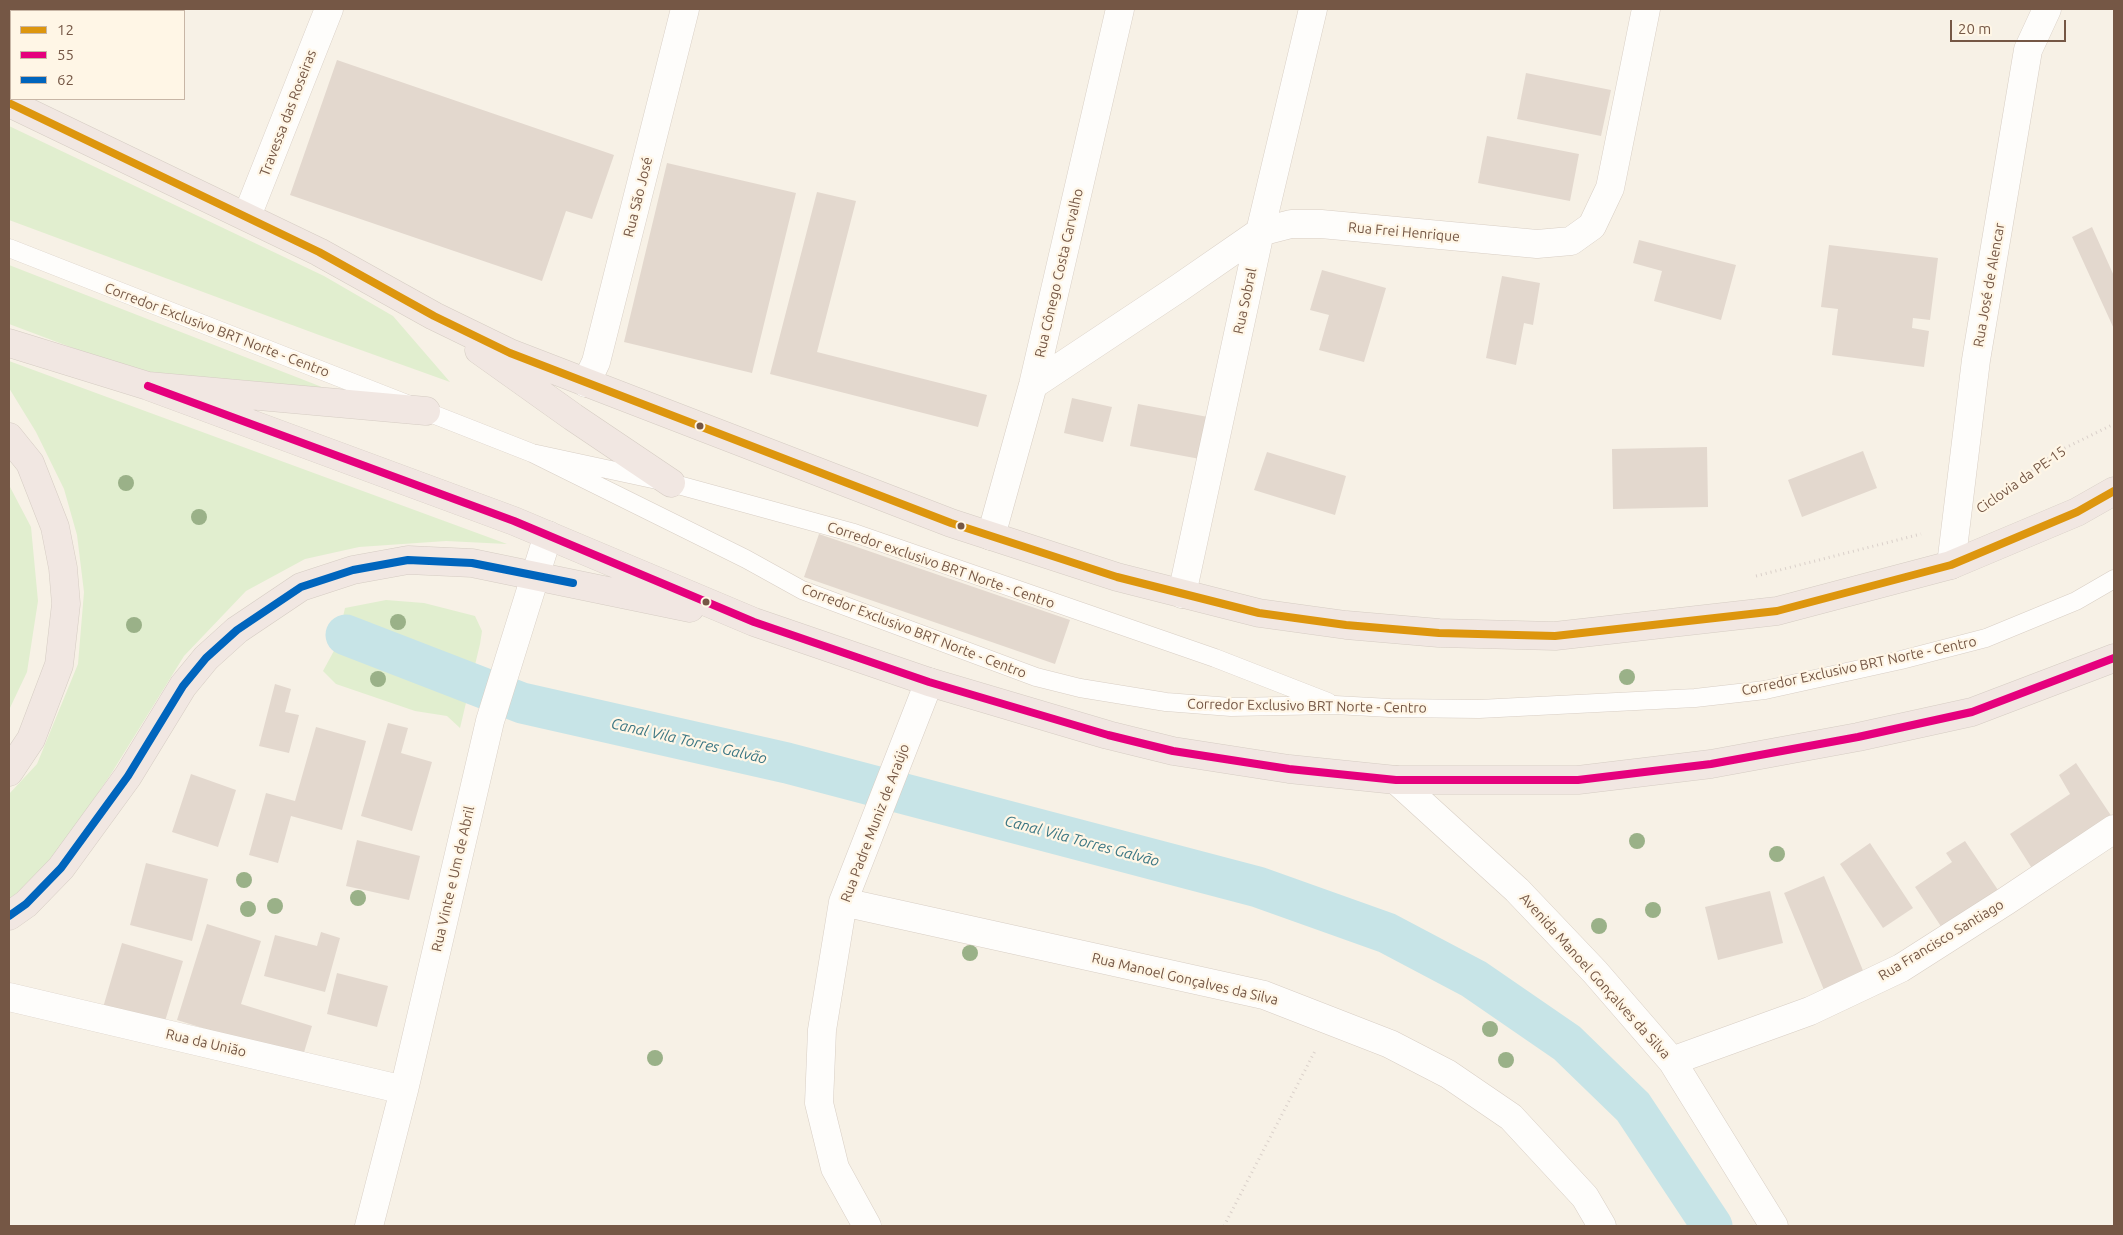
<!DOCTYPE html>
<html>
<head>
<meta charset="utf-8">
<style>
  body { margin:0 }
  #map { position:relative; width:2123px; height:1235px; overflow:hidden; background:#f7f1e6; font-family:Ubuntu,sans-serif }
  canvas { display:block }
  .frame { position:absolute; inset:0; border:10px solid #755745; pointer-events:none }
  .legend { position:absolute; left:10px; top:10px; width:175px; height:90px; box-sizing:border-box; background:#fff6e6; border:1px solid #c8b6a6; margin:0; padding:6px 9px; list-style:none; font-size:15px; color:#755745 }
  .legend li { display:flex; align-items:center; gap:10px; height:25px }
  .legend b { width:25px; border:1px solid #c8b6a6 }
  .scale { position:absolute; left:1950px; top:20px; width:116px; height:22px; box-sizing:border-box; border:2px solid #755745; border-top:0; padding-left:6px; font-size:15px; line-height:18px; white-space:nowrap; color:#755745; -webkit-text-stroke:4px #fff6e6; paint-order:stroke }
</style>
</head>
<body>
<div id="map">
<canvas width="2123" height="1235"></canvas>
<div class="frame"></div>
<ul class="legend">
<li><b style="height:6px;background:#dd960e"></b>12</li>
<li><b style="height:6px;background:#e5007d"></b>55</li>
<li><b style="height:6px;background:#0065bd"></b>62</li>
</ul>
<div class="scale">20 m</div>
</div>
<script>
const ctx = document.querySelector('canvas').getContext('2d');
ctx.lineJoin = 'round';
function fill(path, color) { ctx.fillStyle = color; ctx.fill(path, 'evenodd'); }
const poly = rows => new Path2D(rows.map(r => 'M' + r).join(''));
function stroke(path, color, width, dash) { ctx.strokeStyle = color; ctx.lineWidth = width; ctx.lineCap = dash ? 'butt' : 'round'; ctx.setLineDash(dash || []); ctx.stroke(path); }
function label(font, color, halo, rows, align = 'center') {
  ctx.font = font + ' Ubuntu,sans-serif'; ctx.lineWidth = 4.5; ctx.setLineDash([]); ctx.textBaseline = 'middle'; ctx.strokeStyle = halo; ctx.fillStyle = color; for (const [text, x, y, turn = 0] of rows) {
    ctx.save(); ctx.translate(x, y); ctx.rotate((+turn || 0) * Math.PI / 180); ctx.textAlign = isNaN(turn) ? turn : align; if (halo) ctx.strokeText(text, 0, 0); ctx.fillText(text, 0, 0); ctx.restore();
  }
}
const green = poly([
  [9,126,324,276,393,316,450,382,319,335,9,220],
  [9,265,327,389,153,378,9,324],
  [9,361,507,544,446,541,359,547,305,559,246,591,184,656,111,774,25,899,9,908,9,794,37,764,78,664,84,592,77,535,64,489,36,432,9,388],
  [9,485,31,527,38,601,27,672,9,710],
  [386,600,424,603,475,616,482,631,480,644,460,728,447,716,415,711,336,684,323,671,336,647,345,608]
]);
const canal = poly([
  [346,635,522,703,787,763,1258,887,1387,933,1474,979,1567,1043,1633,1107,1712,1226]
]);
const building = poly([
  [337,60,614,155,592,219,566,211,542,281,290,195],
  [1526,73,1611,90,1601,136,1517,119],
  [1487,136,1579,154,1570,201,1478,183],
  [667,163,796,193,752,373,624,342],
  [817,192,856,201,817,352,987,395,978,427,770,374],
  [2092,227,2114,276,2114,329,2072,237],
  [1639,240,1736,265,1721,320,1654,301,1662,271,1633,263],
  [1829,245,1938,258,1930,320,1913,318,1912,328,1929,331,1924,367,1832,355,1838,309,1821,307],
  [1322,270,1386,288,1364,362,1319,350,1329,315,1310,310],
  [1502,276,1540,283,1533,325,1524,323,1516,365,1486,358],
  [1072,398,1112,407,1103,442,1064,433],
  [1138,404,1208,417,1200,459,1130,446],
  [1707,447,1708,507,1613,509,1612,449],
  [1863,451,1877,488,1802,517,1788,480],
  [1267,452,1346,476,1335,515,1254,490],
  [819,534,1070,620,1055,664,804,577],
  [275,684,291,689,285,712,299,715,289,753,259,746],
  [388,723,408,728,401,753,432,762,412,831,361,816],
  [316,727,366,741,342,830,291,816,278,863,249,855,266,793,295,801],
  [2076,763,2112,817,2033,870,2010,834,2070,794,2059,775],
  [191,774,236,790,218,847,172,832],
  [357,840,420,856,409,900,346,886],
  [1965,841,2000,893,1944,931,1915,887,1952,862,1946,853],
  [1870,843,1913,908,1883,928,1840,864],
  [146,863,208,879,192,941,130,925],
  [1824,876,1864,973,1824,990,1784,893],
  [1770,891,1783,943,1718,960,1705,907],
  [207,924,261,941,241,1004,312,1026,302,1059,177,1020],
  [321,932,340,938,325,992,264,976,275,935,317,946],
  [122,943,183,961,163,1028,102,1011],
  [337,973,388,986,377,1027,327,1014]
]);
const path = poly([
  [1995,497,2059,451,2114,424],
  [1756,576,1921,534],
  [1224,1226,1315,1051]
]);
const lane = poly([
  [9,248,532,453,671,483,854,533,1215,658,1328,702],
  [532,453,746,559,802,590,1036,677,1080,688,1166,702,1231,707,1335,705,1390,708,1479,709,1695,698,1765,690,1901,660,1986,638,2076,601,2114,579]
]);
const street = poly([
  [247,216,329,9],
  [586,383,596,362,685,9],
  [1033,385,1179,288,1260,232,1291,224,1321,224,1537,244,1571,241,1592,226,1610,188,1646,9],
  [991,536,1033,385,1120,9],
  [1951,565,1976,360,2028,50,2047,9],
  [1182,594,1260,232,1313,9],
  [1396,780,1517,890,1595,972,1672,1061,1774,1226],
  [843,902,1264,995,1390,1044,1448,1074,1511,1117,1585,1197,1602,1226],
  [9,997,404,1090],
  [1672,1061,1810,1011,1901,968,2006,901,2114,829],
  [369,1226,404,1090,490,721,548,535],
  [867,1226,835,1168,819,1103,822,1030,843,902,929,682]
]);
const highway = poly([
  [9,103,319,252,434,316,510,353,951,523,1117,577,1259,613,1346,625,1439,633,1555,636,1777,611,1951,565,2077,512,2114,491],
  [9,343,148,386,426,411],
  [479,350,573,417,671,483],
  [148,386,514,521,754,622,929,682,1108,735,1173,751,1289,769,1396,780,1578,780,1711,764,1858,737,1972,712,2114,658],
  [9,437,30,463,55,527,63,568,66,604,59,665,31,739,9,772],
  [9,916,26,904,61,868,128,776,183,686,206,658,237,630,301,587,353,570,408,560,472,563,690,608]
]);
const bus1 = poly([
  [9,103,319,252,434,316,510,353,951,523,1117,577,1259,613,1346,625,1439,633,1555,636,1777,611,1951,565,2077,512,2114,491]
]);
const bus2 = poly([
  [148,386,514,521,754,622,929,682,1108,735,1173,751,1289,769,1396,780,1578,780,1711,764,1858,737,1972,712,2114,658]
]);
const bus3 = poly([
  [9,916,26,904,61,868,128,776,183,686,206,658,237,630,301,587,353,570,408,560,472,563,573,583]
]);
const trees = [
  [126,483],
  [199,517],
  [398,622],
  [134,625],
  [1627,677],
  [378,679],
  [1637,841],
  [1777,854],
  [244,880],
  [358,898],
  [275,906],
  [248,909],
  [1653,910],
  [1599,926],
  [970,953],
  [1490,1029],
  [655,1058],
  [1506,1060]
];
const markers = [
  [700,426,4.5,"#755745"],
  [961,526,4.5,"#755745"],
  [706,602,4.5,"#755745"]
];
const streetNames = [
  ["Travessa das Roseiras",288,113,-69],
  ["Rua São José",638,197,-76],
  ["Rua Frei Henrique",1404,232,5],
  ["Rua Cônego Costa Carvalho",1059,273,-77],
  ["Rua José de Alencar",1989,285,-80],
  ["Rua Sobral",1245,301,-78],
  ["Corredor Exclusivo BRT Norte - Centro",217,330,21],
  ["Ciclovia da PE-15",2021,480,-35],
  ["Corredor exclusivo BRT Norte - Centro",941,565,19],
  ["Corredor Exclusivo BRT Norte - Centro",914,631,21],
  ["Corredor Exclusivo BRT Norte - Centro",1859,666,-12],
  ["Corredor Exclusivo BRT Norte - Centro",1307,706,1],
  ["Rua Padre Muniz de Araújo",875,823,-69],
  ["Rua Vinte e Um de Abril",453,879,-77],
  ["Rua Francisco Santiago",1941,940,-31],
  ["Avenida Manoel Gonçalves da Silva",1595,976,48],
  ["Rua Manoel Gonçalves da Silva",1185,979,13],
  ["Rua da União",206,1043,13]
];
const waterNames = [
  ["Canal Vila Torres Galvão",689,741,13],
  ["Canal Vila Torres Galvão",1082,841,15]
];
fill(green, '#e1eecf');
stroke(canal, '#c7e4e7', 41);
fill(building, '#e3d8ce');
stroke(lane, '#d8cec4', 19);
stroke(street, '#d8cec4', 29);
stroke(highway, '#d5ccc3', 29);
stroke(path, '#dad0ca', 3, [1, 4]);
stroke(lane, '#fefdfb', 18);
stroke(street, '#fefdfb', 28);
stroke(highway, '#f1e7e2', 28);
stroke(bus1, '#dd960e', 8);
stroke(bus2, '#e5007d', 8);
stroke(bus3, '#0065bd', 8);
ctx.fillStyle = '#9ab188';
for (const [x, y] of trees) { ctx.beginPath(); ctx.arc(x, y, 8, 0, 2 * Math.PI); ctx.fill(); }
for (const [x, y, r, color] of markers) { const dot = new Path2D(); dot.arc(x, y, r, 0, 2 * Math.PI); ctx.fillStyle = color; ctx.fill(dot); stroke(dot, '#fff6e6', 2); }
label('14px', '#755745', '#fff6e6', streetNames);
label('italic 15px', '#3b7683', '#fff6e6', waterNames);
</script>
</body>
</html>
